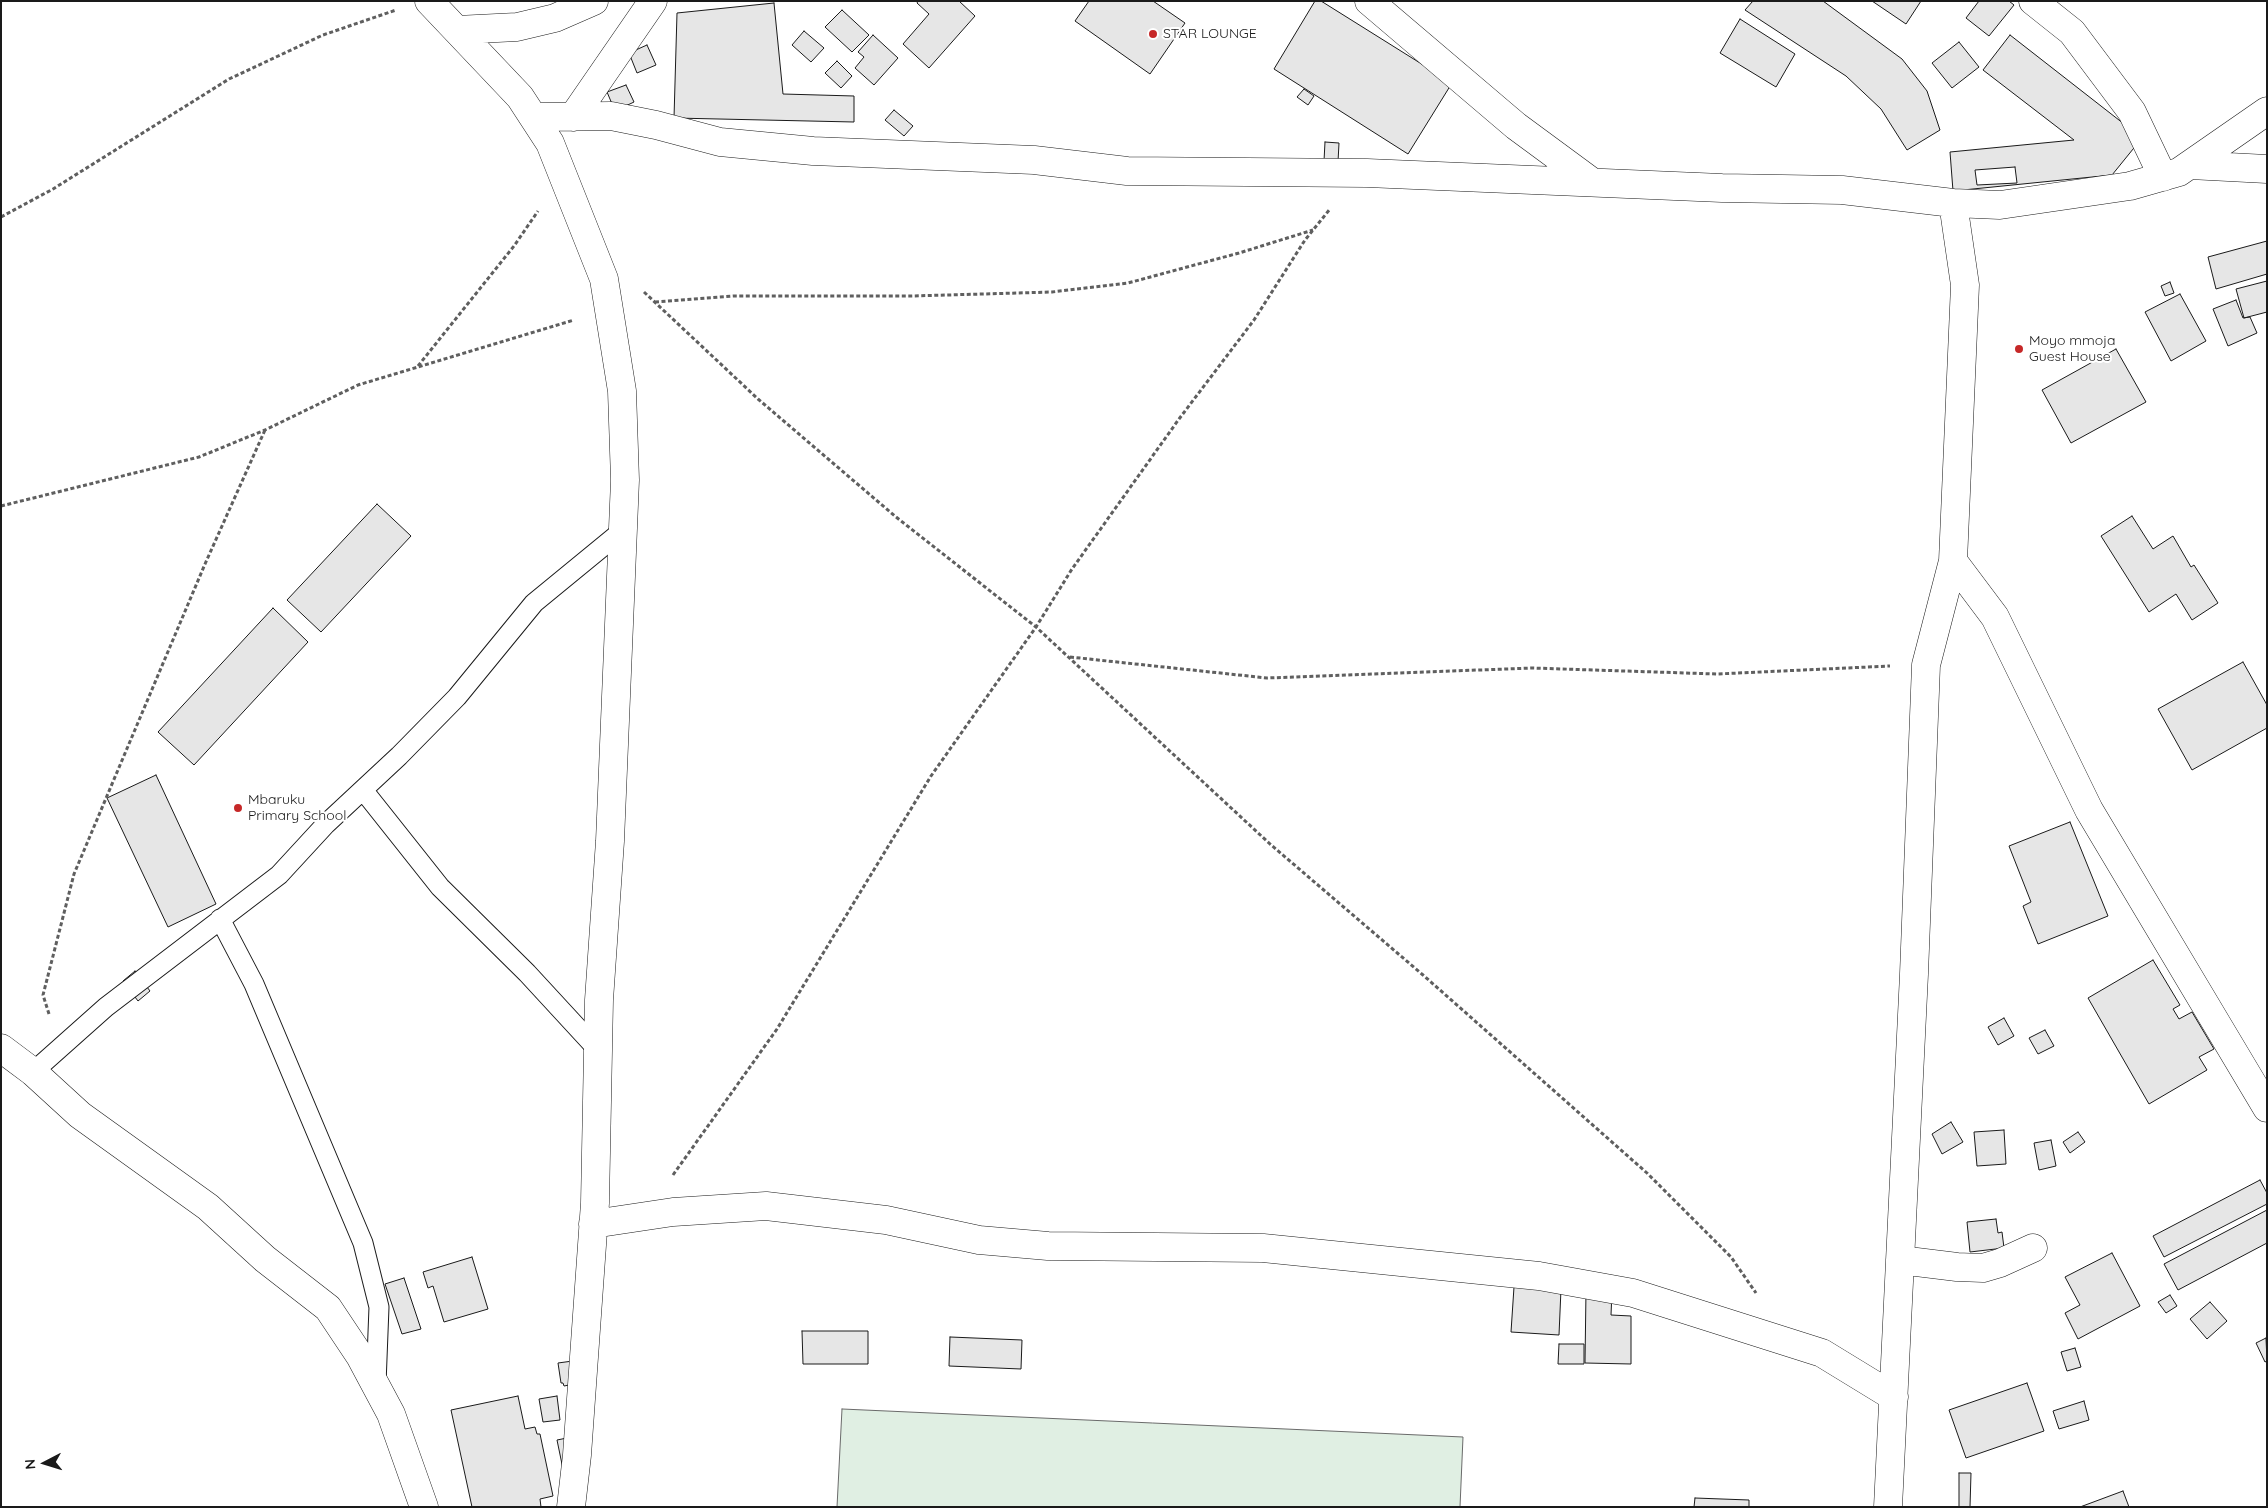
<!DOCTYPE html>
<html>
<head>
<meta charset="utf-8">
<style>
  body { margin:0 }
  #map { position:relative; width:2268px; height:1508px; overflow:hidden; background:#fff; font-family:Quicksand,sans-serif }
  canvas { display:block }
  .frame { position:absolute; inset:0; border:2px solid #1a1a1a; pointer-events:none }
  .north { position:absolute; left:20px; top:1438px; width:50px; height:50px; -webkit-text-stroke:4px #fff; paint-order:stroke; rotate:265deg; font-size:14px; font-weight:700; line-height:20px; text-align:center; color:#1a1a1a }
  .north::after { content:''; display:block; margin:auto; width:18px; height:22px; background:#1a1a1a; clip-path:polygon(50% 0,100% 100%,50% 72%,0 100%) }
</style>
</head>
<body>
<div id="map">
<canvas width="2268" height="1508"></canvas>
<div class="frame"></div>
<div class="north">N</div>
</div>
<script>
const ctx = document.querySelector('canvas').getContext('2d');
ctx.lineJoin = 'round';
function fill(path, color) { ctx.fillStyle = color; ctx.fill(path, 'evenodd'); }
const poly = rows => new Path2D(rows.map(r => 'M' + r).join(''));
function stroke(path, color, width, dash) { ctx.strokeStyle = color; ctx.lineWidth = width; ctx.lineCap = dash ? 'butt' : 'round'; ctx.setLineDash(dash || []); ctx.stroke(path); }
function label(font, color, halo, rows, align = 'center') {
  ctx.font = font + ' Quicksand,sans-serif'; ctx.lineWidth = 4; ctx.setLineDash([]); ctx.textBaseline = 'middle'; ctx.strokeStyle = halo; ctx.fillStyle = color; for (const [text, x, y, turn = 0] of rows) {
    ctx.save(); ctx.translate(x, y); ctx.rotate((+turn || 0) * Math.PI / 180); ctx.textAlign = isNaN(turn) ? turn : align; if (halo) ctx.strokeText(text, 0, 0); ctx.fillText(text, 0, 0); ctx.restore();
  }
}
const green = poly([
  [842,1409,1463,1437,1460,1507,837,1507,842,1409]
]);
const building = poly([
  [918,1,959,1,975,16,929,68,903,44,929,14,917,3,918,1],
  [1089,1,1153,1,1185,23,1150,74,1075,21,1089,1],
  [1315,1,1321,1,1452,83,1408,154,1274,69,1315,1],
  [1753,1,1823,1,1902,59,1927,91,1940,130,1907,150,1881,109,1846,76,1745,10,1753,1],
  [1872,1,1921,1,1906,24,1872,1],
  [1979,1,2009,1,2014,5,1989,36,1966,18,1979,1],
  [774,3,783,94,854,96,854,122,674,118,677,13,774,3],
  [842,10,869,35,852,52,825,27,842,10],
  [1740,19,1795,54,1776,87,1720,53,1740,19],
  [804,31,824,48,811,62,792,45,804,31],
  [873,35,898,58,874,85,855,68,864,57,858,52,873,35],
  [2010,35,2142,138,2112,175,1953,191,1950,152,2074,140,1983,70,2010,35],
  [1959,42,1979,67,1952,88,1932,63,1959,42],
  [647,45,656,65,637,73,629,53,647,45],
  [837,61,852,76,841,88,825,73,837,61],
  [626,85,634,102,615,111,607,92,626,85],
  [1304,89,1314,96,1308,105,1297,97,1304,89],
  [894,110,913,126,904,136,885,120,894,110],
  [1325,142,1339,143,1338,162,1324,161,1325,142],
  [2015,167,2017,183,1977,185,1975,170,2015,167],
  [2267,241,2267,274,2216,289,2208,257,2267,241],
  [2267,281,2267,312,2244,318,2236,289,2267,281],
  [2170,282,2174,293,2165,296,2161,286,2170,282],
  [2180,294,2206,341,2171,361,2145,312,2180,294],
  [2236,300,2243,318,2250,317,2257,333,2228,346,2213,309,2236,300],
  [2116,349,2146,402,2071,443,2042,390,2116,349],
  [377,504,411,536,321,632,287,600,377,504],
  [2132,516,2153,549,2173,536,2191,567,2194,565,2218,603,2192,620,2176,594,2149,612,2101,536,2132,516],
  [273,608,308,642,194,765,158,732,273,608],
  [2243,662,2267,705,2267,728,2192,770,2158,709,2243,662],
  [156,775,216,904,168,927,107,798,156,775],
  [2070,822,2108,916,2038,944,2023,906,2031,902,2009,846,2070,822],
  [2153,960,2180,1005,2173,1009,2179,1019,2192,1012,2214,1049,2199,1057,2207,1070,2149,1104,2088,998,2153,960],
  [135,971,150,991,138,1001,123,981,135,971],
  [2004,1018,2014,1036,1998,1045,1988,1027,2004,1018],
  [2045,1030,2054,1046,2038,1054,2029,1038,2045,1030],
  [1951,1122,1963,1142,1942,1154,1932,1134,1951,1122],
  [2004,1130,2006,1164,1977,1166,1974,1132,2004,1130],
  [2078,1132,2085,1142,2070,1153,2063,1142,2078,1132],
  [2051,1140,2056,1166,2039,1170,2034,1143,2051,1140],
  [2260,1180,2267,1193,2267,1204,2164,1257,2153,1236,2260,1180],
  [2267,1210,2267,1243,2178,1290,2164,1264,2267,1210],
  [1996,1219,1998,1233,2002,1232,2004,1248,1970,1252,1967,1222,1996,1219],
  [2112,1253,2140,1306,2078,1339,2065,1313,2080,1305,2065,1277,2112,1253],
  [472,1257,488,1309,444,1322,433,1286,428,1288,423,1272,472,1257],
  [404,1278,421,1329,402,1334,385,1284,404,1278],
  [1514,1287,1561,1289,1559,1335,1511,1332,1514,1287],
  [1586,1291,1612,1292,1611,1315,1631,1316,1631,1364,1585,1363,1586,1291],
  [2170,1295,2177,1306,2166,1313,2158,1302,2170,1295],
  [2210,1302,2227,1321,2207,1339,2190,1319,2210,1302],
  [802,1331,868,1331,868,1364,803,1364,802,1331],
  [950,1337,1022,1340,1021,1369,949,1366,950,1337],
  [2266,1338,2267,1361,2265,1362,2256,1343,2266,1338],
  [1559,1344,1584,1344,1584,1364,1558,1364,1559,1344],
  [2075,1348,2081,1367,2067,1371,2061,1352,2075,1348],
  [580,1360,580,1383,564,1386,563,1383,561,1383,558,1363,580,1360],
  [2027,1383,2044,1431,1966,1458,1949,1410,2027,1383],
  [518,1396,525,1429,535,1427,537,1434,540,1434,553,1496,540,1499,541,1507,472,1507,451,1410,518,1396],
  [557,1396,560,1420,543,1422,539,1399,557,1396],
  [2084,1401,2089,1420,2059,1429,2053,1411,2084,1401],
  [567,1438,564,1474,557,1440,567,1438],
  [1959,1473,1971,1473,1970,1507,1959,1507,1959,1473],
  [2123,1491,2129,1507,2080,1507,2123,1491],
  [1695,1498,1749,1500,1749,1507,1694,1507,1695,1498]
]);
const path = poly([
  [1,217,53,189,229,79,323,35,396,10],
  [644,292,758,399,896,517,1036,627,1270,844,1423,975,1647,1173,1731,1257,1756,1293],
  [655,302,734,296,912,296,1052,292,1128,283,1239,253,1313,230],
  [418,366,514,246,538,211],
  [1,506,199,457,265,430,358,385,574,320],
  [1070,657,1267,678,1532,668,1717,674,1890,666],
  [49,1014,43,995,74,874,205,564,265,430],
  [673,1175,777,1029,931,776,1036,627,1072,569,1179,419,1254,320,1305,240,1330,209]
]);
const lane = poly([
  [363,790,440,887,527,973,598,1050],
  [220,919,254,984,363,1243,379,1307,376,1384],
  [33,1072,106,1007,279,875,326,824,399,756,457,697,534,603,623,530]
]);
const street = poly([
  [429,1,520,97,550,143,604,279,622,391,625,480,610,841,599,1000,595,1203,577,1455,571,1507],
  [1369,1,1516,126,1592,182],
  [2033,1,2072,32,2132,112,2163,177],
  [457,30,517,27,555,18,594,1],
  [534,117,611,116,656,125,720,142,813,151,1034,160,1127,171,1367,173,1722,188,1842,190,1953,203,2000,205,2130,186,2179,172,2267,111],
  [573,117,653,1],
  [2190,165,2267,169],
  [1953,561,1995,617,2089,810,2267,1108],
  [1,1048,33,1072,80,1115,208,1207,265,1259,328,1308,360,1356,391,1414,424,1507],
  [593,1224,673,1212,766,1206,886,1220,979,1240,1048,1246,1263,1248,1539,1276,1633,1293,1822,1353,1894,1397],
  [1900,1260,1957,1267,1983,1268,2000,1263,2033,1248],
  [1888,1507,1914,974,1926,665,1953,561,1965,285,1953,203]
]);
const markers = [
  [1153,34,5,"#c62828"],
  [2019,349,5,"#c62828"],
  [238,808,5,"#c62828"]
];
const poiNames = [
  ["STAR LOUNGE",1163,34],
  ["Moyo mmoja",2029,341],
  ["Guest House",2029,357],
  ["Mbaruku",248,800],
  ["Primary School",248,816]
];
fill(green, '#e0efe3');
stroke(green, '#6a6a6a', 1);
fill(building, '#e6e6e6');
stroke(building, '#1a1a1a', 1);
stroke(lane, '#1a1a1a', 21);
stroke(street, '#1a1a1a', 29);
stroke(path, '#5f5f5f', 3, [4, 2.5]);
stroke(lane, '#fff', 19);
stroke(street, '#fff', 28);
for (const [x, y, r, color] of markers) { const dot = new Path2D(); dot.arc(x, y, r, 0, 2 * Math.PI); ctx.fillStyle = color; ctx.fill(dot); stroke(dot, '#fff', 2); }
label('14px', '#1a1a1a', '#fff', poiNames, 'left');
</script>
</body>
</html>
